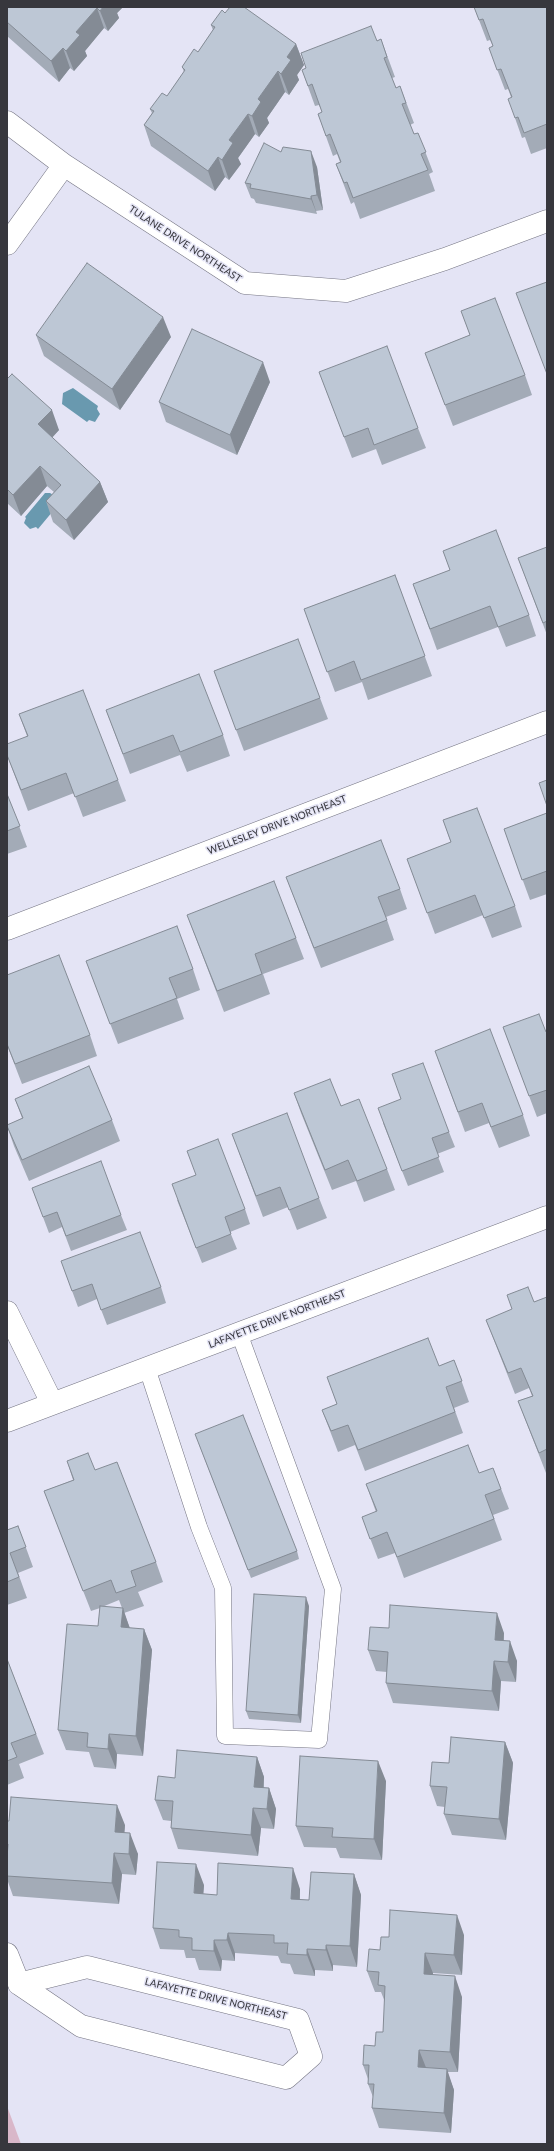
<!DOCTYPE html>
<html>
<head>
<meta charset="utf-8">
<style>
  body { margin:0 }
  #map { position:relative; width:554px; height:2151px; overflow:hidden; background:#e4e4f5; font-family:Lato,sans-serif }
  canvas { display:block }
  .frame { position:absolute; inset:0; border:8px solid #37373d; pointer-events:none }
</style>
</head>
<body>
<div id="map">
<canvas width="554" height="2151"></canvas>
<div class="frame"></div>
</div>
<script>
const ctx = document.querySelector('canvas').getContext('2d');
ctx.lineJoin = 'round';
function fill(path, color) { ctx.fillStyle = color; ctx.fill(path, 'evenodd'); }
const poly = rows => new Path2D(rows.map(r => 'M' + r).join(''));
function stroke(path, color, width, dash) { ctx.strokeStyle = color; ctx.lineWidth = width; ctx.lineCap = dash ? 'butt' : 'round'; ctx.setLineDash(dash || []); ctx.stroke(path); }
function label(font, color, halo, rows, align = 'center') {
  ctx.font = font + ' Lato,sans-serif'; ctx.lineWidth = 3; ctx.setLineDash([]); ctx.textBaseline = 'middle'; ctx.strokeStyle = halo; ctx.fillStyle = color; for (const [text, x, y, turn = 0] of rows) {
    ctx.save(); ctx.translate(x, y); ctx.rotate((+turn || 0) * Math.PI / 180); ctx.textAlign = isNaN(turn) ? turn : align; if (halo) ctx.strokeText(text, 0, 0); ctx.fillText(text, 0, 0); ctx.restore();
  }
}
const green = poly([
  [7,2106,21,2144,7,2144]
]);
const water = poly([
  [73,388,98,406,97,409,100,414,95,422,89,420,87,422,62,404,63,393],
  [45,493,50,493,55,496,58,505,38,529,36,527,30,529,24,523,26,518,25,517]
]);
const lane = poly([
  [147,1368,199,1527,223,1588,225,1736,319,1740,333,1589,239,1333]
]);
const street = poly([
  [7,122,64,165,245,283,346,291,445,259,547,221],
  [7,244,64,165],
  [7,929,547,722],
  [7,1312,52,1403],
  [7,1421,547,1217],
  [7,1954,19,1984,81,2026,286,2078,311,2056,298,2020,87,1967,19,1984]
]);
const wall = poly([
  [7,7,123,7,117,13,119,18,108,31,104,28,85,51,87,56,74,71,70,68,59,82,7,36],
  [474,7,547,7,547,148,531,154,525,137,522,138,515,118,511,97,508,89,505,90,489,48,493,46,490,40,487,41],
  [225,13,296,44,304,65,297,75,299,80,289,95,285,92,267,118,269,123,259,137,255,134,238,158,241,164,229,180,225,177,215,191,151,146,144,125,152,113,150,109,167,96,184,72,182,67,198,52,213,30,211,25],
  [381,39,395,77,392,78,396,88,400,86,414,123,410,125,414,134,418,133,433,172,429,174,435,191,360,219,354,202,351,204,336,164,340,162,337,154,333,156,318,114,322,112,319,105,315,106,302,70],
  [281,152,317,167,323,210,316,211,317,214,256,203,254,199,251,198,245,183],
  [461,311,525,375,532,395,453,426,425,353,470,335],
  [36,335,171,337,120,410,44,356],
  [319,372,418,428,426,448,382,465,376,449,352,458],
  [7,379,59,430,52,438,100,482,108,502,74,540,53,522,46,501,54,492,47,486,21,516,7,503],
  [270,382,237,455,166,422,159,402],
  [547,547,547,635,518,558],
  [443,551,529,615,536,636,506,647,498,627,437,650,413,584,450,570],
  [395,575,432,676,368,700,362,682,335,692,304,609],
  [214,671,320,698,328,719,244,751],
  [106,710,223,735,230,756,187,772,180,755,130,774],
  [19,714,118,780,126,801,83,817,74,793,28,811,7,755,27,736],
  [7,794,27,847,7,854],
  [547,813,547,894,530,900,504,829],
  [443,820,515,906,522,927,492,938,483,915,435,934,407,859,451,843],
  [286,877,400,889,407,909,386,917,394,940,321,968],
  [187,915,296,938,304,959,263,974,270,994,224,1012],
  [86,961,193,969,200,990,177,999,184,1019,118,1044],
  [7,975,90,1035,97,1056,22,1084,7,1045],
  [503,1027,546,1032,547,1031,547,1113,537,1117],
  [435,1051,523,1115,530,1136,499,1148,489,1123,465,1132],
  [294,1093,341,1106,387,1169,395,1190,364,1202,356,1181,332,1190,301,1113],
  [15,1099,112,1120,120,1141,29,1181,14,1146,7,1126,22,1118],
  [383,1123,449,1132,455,1147,437,1154,444,1172,408,1186],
  [232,1134,319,1198,327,1218,297,1230,288,1207,263,1217],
  [32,1188,121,1215,127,1230,71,1251,62,1227,49,1233],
  [177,1200,245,1209,250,1224,230,1232,237,1249,202,1263],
  [61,1261,161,1287,166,1303,107,1325,97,1299,78,1307],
  [547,1297,547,1473,546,1473,518,1401,532,1396,529,1388,515,1394,486,1320],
  [454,1360,469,1402,454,1408,463,1433,365,1471,355,1445,338,1452,322,1410,337,1404,327,1377,439,1366],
  [198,1442,297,1551,299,1559,251,1578],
  [67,1461,95,1470,156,1562,163,1582,138,1592,144,1606,124,1613,130,1628,144,1629,152,1650,143,1756,117,1754,116,1769,94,1767,89,1752,66,1750,58,1730,98,1626,100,1608,91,1611,44,1491,73,1480],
  [119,1600,122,1608,102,1607],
  [493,1468,509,1509,493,1515,502,1540,404,1578,395,1553,378,1559,362,1517,376,1512,366,1484,479,1473],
  [18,1526,33,1567,18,1573,27,1598,7,1605,7,1530],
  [309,1606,301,1723,249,1719,246,1711],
  [389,1628,504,1633,504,1640,517,1661,516,1682,501,1681,499,1711,393,1703,386,1683,387,1672,376,1671,368,1650],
  [7,1659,44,1754,19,1764,24,1778,7,1785],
  [505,1742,513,1763,506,1840,452,1835,444,1814,445,1807,437,1806,430,1786,449,1763],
  [257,1757,264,1777,264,1788,269,1788,276,1809,274,1829,261,1828,258,1856,178,1849,171,1828,171,1821,163,1820,155,1800,175,1778],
  [386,1781,382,1860,340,1858,336,1848,304,1847,296,1826],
  [7,1821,125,1825,124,1833,138,1854,136,1875,122,1874,119,1904,13,1896,7,1879],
  [354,1874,361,1895,357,1967,333,1965,333,1971,315,1970,315,1976,294,1974,290,1964,281,1963,278,1956,235,1953,235,1961,222,1960,221,1971,199,1970,195,1958,186,1958,184,1950,160,1949,153,1928,204,1885,203,1894,217,1895,300,1889,300,1900,309,1900],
  [464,1935,462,1975,433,1973,433,1975,462,1997,458,2072,447,2072,454,2090,451,2133,379,2128,372,2108,373,2097,368,2084,368,2079,363,2065,383,2032,385,2002,381,1992,375,1992,367,1971,389,1937]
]);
const shadedWall = poly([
  [103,7,123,7,117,13,119,18,108,31,100,11],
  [97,8,104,28,85,51,87,56,74,71,66,51,76,32],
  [296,44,304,65,297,75,299,80,289,95,281,74,287,57],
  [63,48,70,68,59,82,51,61],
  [278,71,285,92,267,118,269,123,259,137,252,116,258,99],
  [248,114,255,134,238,158,241,164,229,180,222,160,229,140],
  [311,151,317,167,323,210,317,195],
  [218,157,225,177,215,191,208,171],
  [311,196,317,214,311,199],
  [163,317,171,337,120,410,112,389],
  [263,362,270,382,237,455,230,435],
  [52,410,59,430,45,445,38,424],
  [40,466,47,486,21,516,13,495],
  [100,482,108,502,74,540,66,520],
  [306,1597,309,1606,301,1723,298,1715],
  [123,1608,130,1629,121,1627],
  [497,1613,504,1633,502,1660,495,1640],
  [144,1629,152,1650,143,1756,136,1736],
  [510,1641,517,1661,516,1682,508,1662],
  [494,1661,501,1681,499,1711,492,1691],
  [109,1734,117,1754,116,1769,108,1749],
  [505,1742,513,1763,506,1840,499,1819],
  [257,1757,264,1777,262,1807,254,1787],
  [378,1761,386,1781,382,1860,374,1839],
  [269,1788,276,1809,274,1829,267,1809],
  [117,1805,125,1825,123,1853,115,1832],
  [253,1808,261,1828,258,1856,251,1835],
  [130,1833,138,1854,136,1875,129,1854],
  [114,1853,122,1874,119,1904,112,1883],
  [196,1864,204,1885,202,1914,194,1893],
  [293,1868,300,1889,299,1920,291,1899],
  [354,1874,361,1895,357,1967,350,1946],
  [457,1915,464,1935,462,1975,454,1955],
  [228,1933,235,1953,235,1961,227,1940],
  [214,1940,222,1960,221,1971,214,1951],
  [326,1945,333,1965,333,1971,326,1950],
  [307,1949,315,1970,315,1976,307,1955],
  [425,1953,433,1973,431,1995,424,1974],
  [455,1976,462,1997,458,2072,450,2052],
  [419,2050,427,2070,418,2067],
  [447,2069,454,2090,451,2133,444,2113]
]);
const building = poly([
  [7,7,103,7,100,11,97,8,76,32,80,35,66,51,63,48,51,61,7,22,7,7],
  [230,7,244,7,296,44,287,57,291,60,281,74,278,71,258,99,261,102,252,116,248,114,229,140,233,143,222,160,218,157,208,171,144,125,154,111,150,109,162,93,167,96,185,70,182,67,194,49,198,52,215,27,211,25,222,10,225,13,230,7],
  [474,7,547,7,547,124,524,133,518,117,515,118,508,99,512,97,501,69,497,70,489,48,493,46,483,19,479,20,474,7],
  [371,26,377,41,381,39,387,57,384,58,396,88,400,86,406,103,402,104,414,134,418,133,426,152,421,154,428,170,353,198,347,182,344,183,336,164,341,162,330,134,326,136,318,114,322,112,312,84,308,86,302,70,306,68,301,53,371,26],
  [264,143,281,152,283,147,311,151,317,195,311,196,311,199,250,188,251,184,245,183,264,143],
  [87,263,163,317,112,389,36,335,87,263],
  [547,282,547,374,516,293,547,282],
  [495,298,525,375,445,405,425,353,470,335,461,311,495,298],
  [192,329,263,362,230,435,159,402,192,329],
  [387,346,418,428,374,445,368,428,344,437,319,372,387,346],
  [12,374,52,410,38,424,100,482,66,520,46,501,61,485,40,466,13,495,7,489,7,379,12,374],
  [496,530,529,615,498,627,490,606,430,629,413,584,450,570,443,551,496,530],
  [547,547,547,621,543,623,518,558,547,547],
  [395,575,425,656,361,680,354,661,327,672,304,609,395,575],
  [298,639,320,698,236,730,214,671,298,639],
  [199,674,223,735,180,752,173,735,123,754,106,710,199,674],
  [83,690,118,780,75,797,66,773,21,790,7,755,7,744,28,736,19,714,83,690],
  [547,780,547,806,539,783,547,780],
  [7,794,20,826,7,831,7,794],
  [477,808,515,906,484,918,475,895,427,913,407,859,451,842,443,820,477,808],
  [547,813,547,871,522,880,504,829,547,813],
  [381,840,400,889,378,897,387,920,314,948,286,877,381,840],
  [274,881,296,938,255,954,262,974,217,991,187,915,274,881],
  [177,926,193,969,169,978,177,998,110,1024,86,961,177,926],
  [59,955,90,1035,15,1064,7,1044,7,975,59,955],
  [539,1014,546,1032,547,1031,547,1090,529,1096,503,1027,539,1014],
  [490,1029,523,1115,491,1127,482,1103,458,1112,435,1051,490,1029],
  [423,1063,449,1132,432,1138,439,1157,402,1171,378,1108,401,1099,392,1074,423,1063],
  [89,1066,112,1120,22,1160,7,1126,7,1125,23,1118,15,1099,89,1066],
  [330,1079,341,1106,359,1099,387,1169,357,1181,348,1160,325,1170,294,1093,330,1079],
  [287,1113,319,1198,289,1210,280,1187,256,1196,232,1134,287,1113],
  [218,1139,245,1209,225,1217,231,1234,196,1248,172,1184,196,1175,187,1151,218,1139],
  [101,1161,121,1215,66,1236,57,1212,43,1217,32,1188,101,1161],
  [140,1232,161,1287,101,1310,92,1284,72,1291,61,1261,140,1232],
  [528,1287,534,1302,547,1297,547,1449,539,1453,518,1401,533,1396,521,1368,508,1373,486,1320,512,1309,507,1295,528,1287],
  [428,1338,439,1366,454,1360,462,1381,446,1387,455,1412,358,1450,348,1425,331,1431,322,1410,337,1404,327,1377,428,1338],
  [243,1415,297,1551,248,1570,195,1434,243,1415],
  [468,1445,479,1473,493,1468,501,1489,485,1495,494,1519,397,1557,387,1532,370,1539,362,1517,377,1511,366,1484,468,1445],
  [88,1453,95,1470,117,1462,156,1562,131,1571,136,1586,116,1593,111,1580,83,1591,44,1491,74,1480,67,1461,88,1453],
  [18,1526,26,1547,10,1553,19,1577,7,1582,7,1530,18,1526],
  [254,1594,306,1597,298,1715,246,1711,254,1594],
  [390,1605,497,1613,495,1640,510,1641,508,1662,494,1661,492,1691,386,1683,388,1652,368,1650,370,1627,389,1628,390,1605],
  [100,1606,123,1608,121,1627,144,1629,136,1736,109,1734,108,1749,87,1747,88,1733,58,1730,67,1624,98,1626,100,1606],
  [7,1659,36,1734,11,1743,17,1757,7,1761,7,1659],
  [451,1737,505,1742,499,1819,444,1814,447,1787,430,1786,432,1762,449,1763,451,1737],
  [177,1750,257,1757,254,1787,269,1788,267,1809,253,1808,251,1835,171,1828,173,1801,155,1800,158,1776,175,1778,177,1750],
  [300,1756,378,1761,374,1839,332,1837,333,1828,296,1826,300,1756],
  [11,1797,117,1805,115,1832,130,1833,129,1854,114,1853,112,1883,7,1876,7,1858,8,1844,7,1844,7,1821,9,1821,11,1797],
  [157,1862,196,1864,194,1893,217,1895,218,1863,293,1868,291,1899,309,1900,311,1872,354,1874,350,1946,326,1945,326,1950,307,1949,307,1955,287,1954,288,1943,274,1943,274,1935,228,1933,227,1940,214,1940,214,1951,192,1950,192,1938,179,1937,179,1930,153,1928,157,1862],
  [390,1910,457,1915,454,1955,425,1953,424,1974,455,1976,450,2052,419,2050,418,2067,447,2069,444,2113,372,2108,374,2084,368,2084,369,2065,363,2065,364,2045,375,2046,376,2032,383,2032,385,1986,378,1985,379,1972,367,1971,369,1949,380,1950,381,1937,389,1937,390,1910]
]);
const streetNames = [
  ["TULANE DRIVE NORTHEAST",185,244,33],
  ["WELLESLEY DRIVE NORTHEAST",277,825,-21],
  ["LAFAYETTE DRIVE NORTHEAST",277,1319,-21],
  ["LAFAYETTE DRIVE NORTHEAST",216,1999,14]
];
fill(green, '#d9b7c9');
fill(water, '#6999af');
stroke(lane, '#757583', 17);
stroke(street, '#757583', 23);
stroke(lane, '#fff', 16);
stroke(street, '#fff', 22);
fill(wall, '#a3abb7');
fill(shadedWall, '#848b95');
fill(building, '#bdc7d5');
stroke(building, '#848b95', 1);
label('10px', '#37373d', '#e4e4f5', streetNames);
</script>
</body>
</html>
